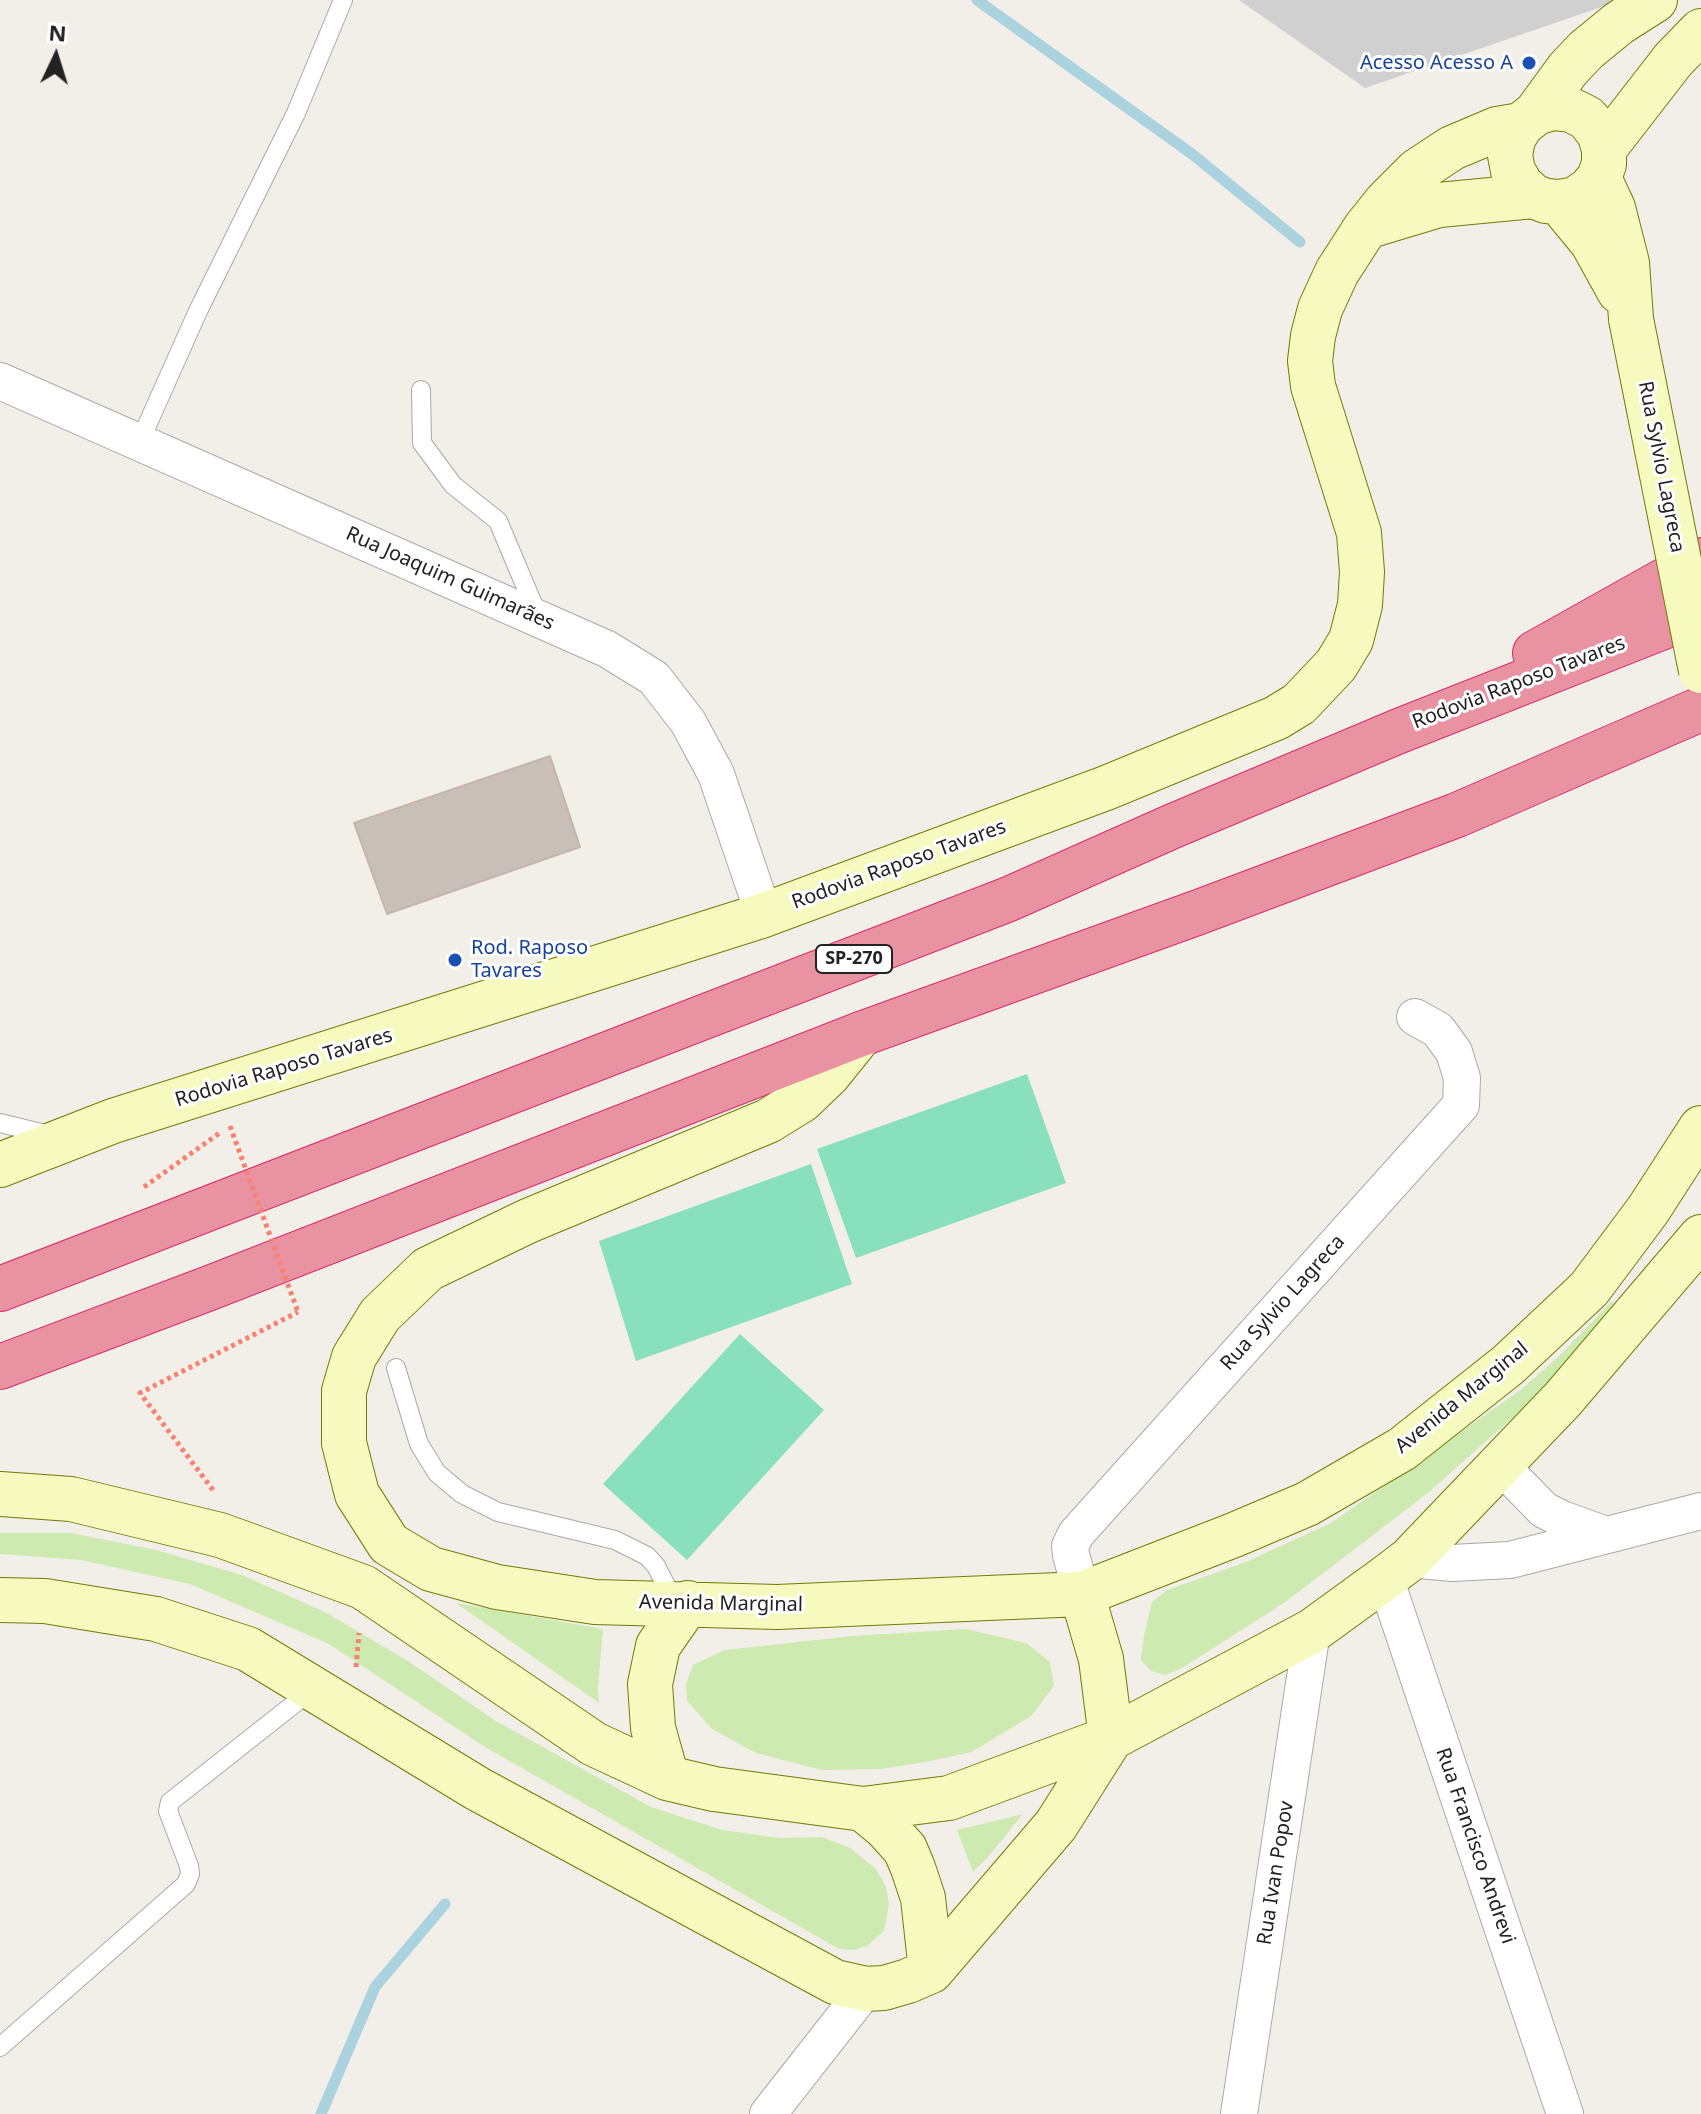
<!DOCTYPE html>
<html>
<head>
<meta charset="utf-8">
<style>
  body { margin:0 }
  #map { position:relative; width:1701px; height:2114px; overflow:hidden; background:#f2efe9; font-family:"Noto Sans",sans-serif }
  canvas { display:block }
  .north { position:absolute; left:16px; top:16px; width:80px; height:80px; -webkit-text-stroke:6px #fff; paint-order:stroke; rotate:4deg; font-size:22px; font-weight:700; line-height:32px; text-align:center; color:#222 }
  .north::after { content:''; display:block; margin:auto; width:28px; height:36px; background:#222; clip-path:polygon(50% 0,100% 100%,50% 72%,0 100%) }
</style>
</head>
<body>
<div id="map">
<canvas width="1701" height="2114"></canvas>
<div class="north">N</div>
</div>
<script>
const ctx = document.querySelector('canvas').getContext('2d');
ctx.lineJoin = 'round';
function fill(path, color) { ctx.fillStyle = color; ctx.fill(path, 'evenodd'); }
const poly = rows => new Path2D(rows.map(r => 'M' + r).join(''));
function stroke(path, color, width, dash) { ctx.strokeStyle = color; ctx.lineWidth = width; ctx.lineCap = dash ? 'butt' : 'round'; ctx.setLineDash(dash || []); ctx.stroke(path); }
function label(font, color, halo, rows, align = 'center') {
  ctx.font = font + ' "Noto Sans",sans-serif'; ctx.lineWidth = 6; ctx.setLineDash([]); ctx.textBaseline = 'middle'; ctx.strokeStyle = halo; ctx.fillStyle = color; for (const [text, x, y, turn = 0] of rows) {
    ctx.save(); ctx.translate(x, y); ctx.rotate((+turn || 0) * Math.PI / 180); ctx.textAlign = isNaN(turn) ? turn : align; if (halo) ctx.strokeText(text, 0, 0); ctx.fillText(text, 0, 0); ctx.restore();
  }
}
const religious = poly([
  [1239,0,1622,0,1365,88]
]);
const grass = poly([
  [1612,1301,1615,1308,1537,1396,1429,1492,1368,1539,1284,1603,1182,1668,1165,1675,1151,1671,1141,1660,1144,1635,1152,1602,1167,1590,1246,1562,1331,1523,1522,1389,1561,1354],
  [0,1533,71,1533,156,1550,242,1575,327,1613,411,1663,496,1721,651,1807,722,1830,780,1838,822,1837,850,1848,876,1869,886,1887,889,1904,884,1931,867,1946,855,1950,839,1949,485,1747,329,1644,190,1584,81,1560,0,1554],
  [456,1603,603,1629,598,1686,599,1703],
  [966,1629,1026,1643,1050,1662,1054,1686,1031,1716,972,1752,926,1762,881,1769,822,1770,756,1753,712,1729,687,1701,686,1684,693,1665,725,1650,852,1636],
  [1023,1814,988,1857,973,1872,957,1830]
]);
const pitch = poly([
  [1027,1074,1066,1183,856,1258,817,1149],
  [811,1164,852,1284,636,1361,599,1241],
  [740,1334,824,1410,687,1560,603,1484]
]);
const stream = poly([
  [977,0,1192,154,1300,242],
  [321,2114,375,1987,445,1904]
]);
const building = poly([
  [550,756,580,847,387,914,354,823,550,756]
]);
const path = poly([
  [144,1187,221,1132],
  [213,1490,140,1393,298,1312],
  [356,1667,359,1633]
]);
const service = poly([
  [421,390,422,443,453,485,498,521,538,616],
  [140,441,198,311,296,113,343,0],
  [0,1123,53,1136],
  [396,1368,419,1444,437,1473,462,1494,498,1512,615,1540,647,1556,656,1566,675,1603],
  [0,2047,186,1884,190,1874,189,1866,168,1811,170,1802,313,1689]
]);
const minor = poly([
  [0,381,607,649,654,678,688,722,716,774,764,915],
  [1501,1466,1544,1510,1562,1519,1606,1535],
  [1410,1559,1452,1563,1510,1560,1701,1511],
  [1385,1578,1565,2114],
  [1082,1594,1071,1555,1070,1546,1076,1534,1461,1105,1462,1078,1454,1052,1438,1030,1415,1017],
  [768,2114,866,1989],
  [1239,2114,1312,1631]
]);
const secondary = poly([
  [1536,113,1553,108,1571,110,1587,118,1599,133,1604,149,1604,164,1599,178,1589,190,1575,199,1559,202,1546,201,1533,196,1521,185,1513,171,1510,155,1513,139,1521,125,1536,113,1568,69,1586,50,1619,23,1655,0],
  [1604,149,1673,60,1701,31],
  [1599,178,1613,208,1627,263,1631,319],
  [1559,202,1592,242,1619,291],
  [1366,227,1439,205,1533,196],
  [861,1034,828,1075,802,1100,768,1121,528,1221,428,1269,380,1315,354,1357,344,1391,344,1443,357,1494,389,1544,431,1569,497,1587,595,1602,777,1607,1082,1594,1234,1535,1307,1504,1402,1449,1508,1365,1589,1289,1648,1210,1701,1128],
  [0,1165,113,1121,764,915,1106,788,1276,718,1299,704,1336,665,1351,640,1360,605,1362,572,1359,533,1313,386,1310,361,1313,336,1320,309,1337,272,1366,227,1386,202,1417,171,1452,148,1497,129,1521,125],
  [0,1494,71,1499,220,1535,363,1587,594,1744,667,1778,714,1789,863,1809,949,1798,1111,1738,1312,1631,1385,1578,1410,1559,1563,1399,1701,1237],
  [1082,1594,1101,1659,1111,1738],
  [0,1600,45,1601,156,1619,248,1649,478,1789,835,1982,866,1989,884,1988,908,1981,931,1971,1056,1825,1111,1738],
  [667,1778,653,1728,650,1684,658,1646,688,1603],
  [863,1809,885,1827,905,1849,913,1868,923,1898,931,1971]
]);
const motorway = poly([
  [1535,653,1701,560],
  [0,1289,1009,899,1173,826,1399,731,1701,612],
  [0,1367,207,1289,861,1034,1199,912,1457,815,1701,709]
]);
const pathBridge = poly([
  [230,1126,298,1312]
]);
const secondaryBridge = poly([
  [1631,319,1701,671]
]);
const markers = [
  [1529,63,8,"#1a4fb4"],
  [455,960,8,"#1a4fb4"]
];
const shields = [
  [854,959,76]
];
const shieldNames = [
  ["SP-270",854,959]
];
const transitNames = [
  ["Acesso Acesso A",1513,63],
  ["Rod. Raposo",471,948,"left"],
  ["Tavares",471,971,"left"]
];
const streetNames = [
  ["Rua Sylvio Lagreca",1661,467,79],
  ["Rua Joaquim Guimarães",450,579,24],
  ["Rodovia Raposo Tavares",1519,683,-21],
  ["Rodovia Raposo Tavares",899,865,-20],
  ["Rodovia Raposo Tavares",284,1068,-17],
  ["Rua Sylvio Lagreca",1283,1303,-48],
  ["Avenida Marginal",1462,1398,-39],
  ["Avenida Marginal",721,1604,1],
  ["Rua Francisco Andrevi",1475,1846,71],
  ["Rua Ivan Popov",1276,1873,-81]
];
fill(religious, '#d0d0d0');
fill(grass, '#cdebb0');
fill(pitch, '#88e0be');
stroke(stream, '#aad3df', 11);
fill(building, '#c7bfb8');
stroke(building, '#c4b6ab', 2);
stroke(service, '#a9a9a9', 20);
stroke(minor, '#a9a9a9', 38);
stroke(secondary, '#707d05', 46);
stroke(motorway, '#dc2a67', 46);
stroke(path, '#fa8072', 5, [4, 4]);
stroke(service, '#fff', 18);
stroke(minor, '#fff', 36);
stroke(secondary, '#f7fabf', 44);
stroke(motorway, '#e892a2', 44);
stroke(secondaryBridge, '#707d05', 46, []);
stroke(pathBridge, '#fa8072', 5, [4, 4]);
stroke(secondaryBridge, '#f7fabf', 44);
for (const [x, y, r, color] of markers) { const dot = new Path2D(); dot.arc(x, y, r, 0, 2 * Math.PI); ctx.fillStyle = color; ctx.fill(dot); stroke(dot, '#fff', 3); }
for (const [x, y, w] of shields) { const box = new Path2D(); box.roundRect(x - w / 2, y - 14, w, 28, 6); ctx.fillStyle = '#fff'; ctx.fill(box); stroke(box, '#222', 2); }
label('bold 18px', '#222', null, shieldNames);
label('20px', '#164399', '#fff', transitNames, 'right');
label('20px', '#222', '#fff', streetNames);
</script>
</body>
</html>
